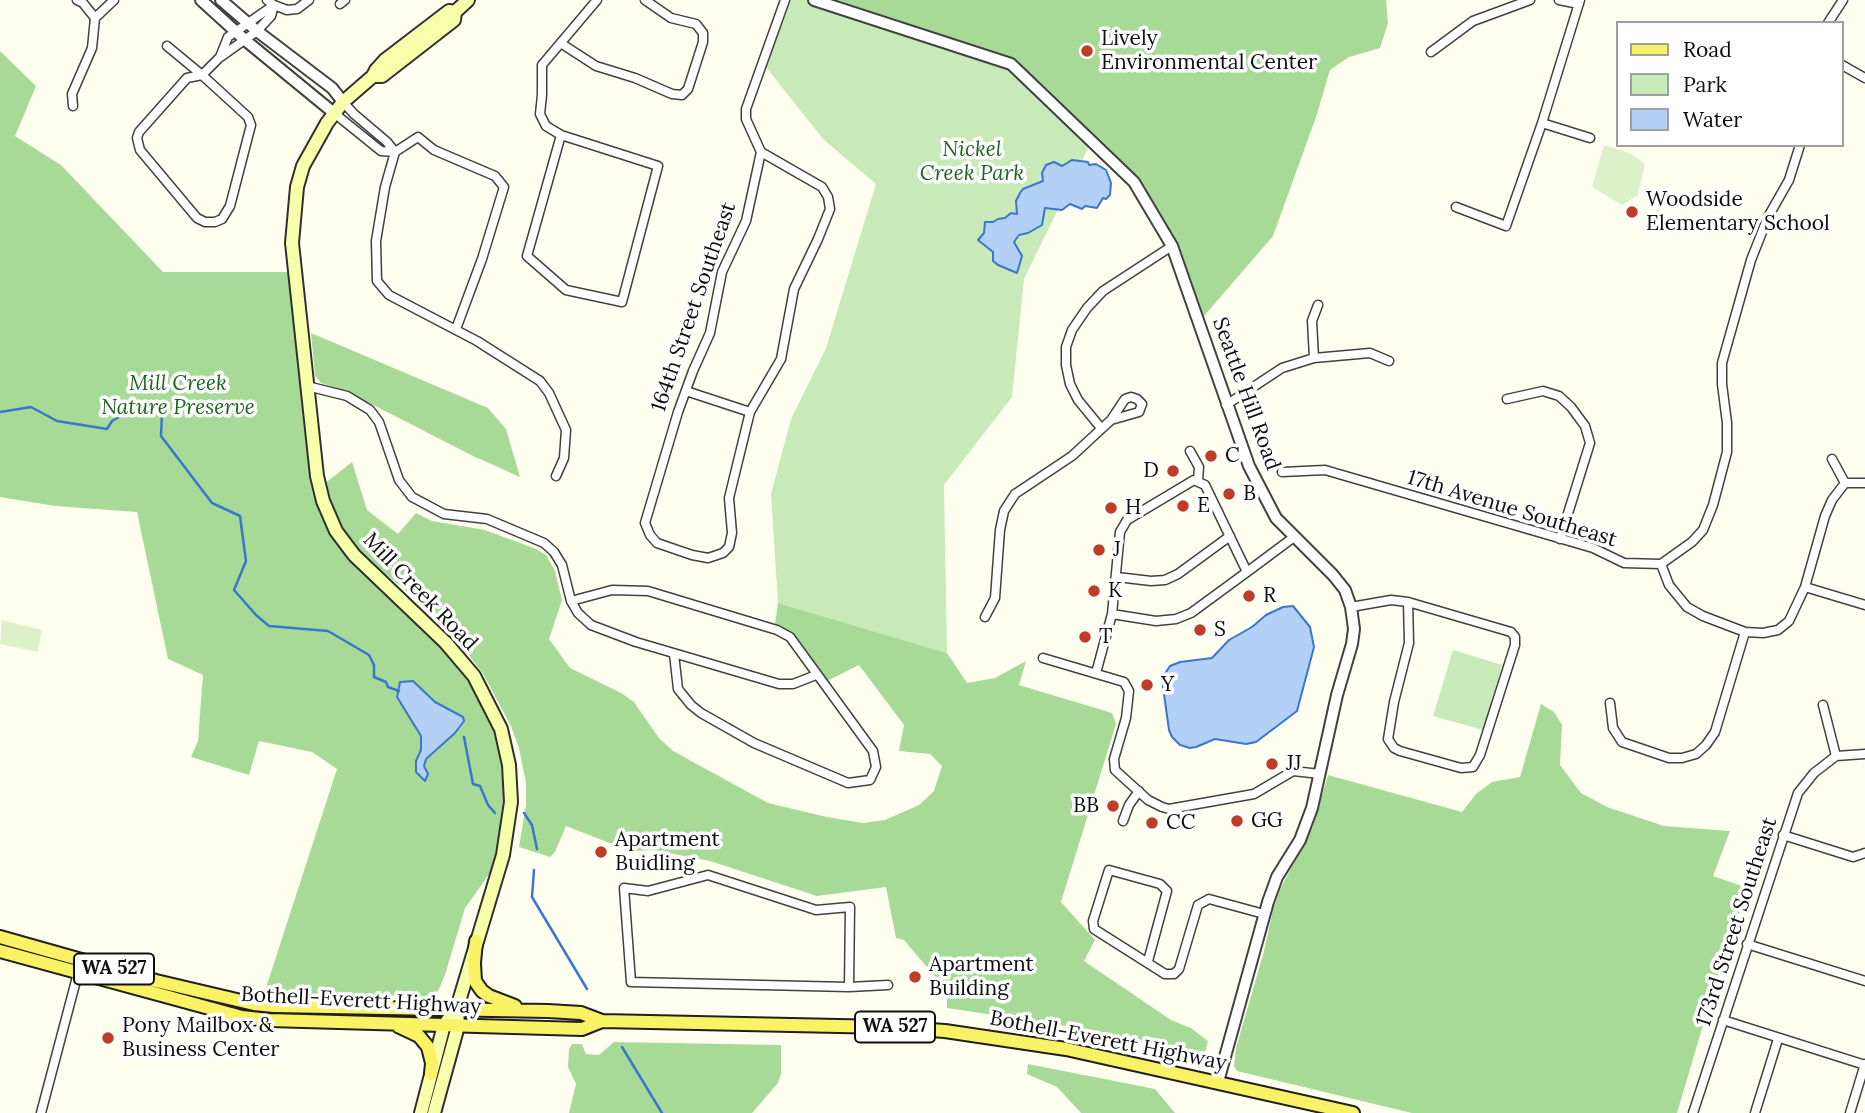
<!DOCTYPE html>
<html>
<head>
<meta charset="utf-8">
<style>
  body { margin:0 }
  #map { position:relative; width:1865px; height:1113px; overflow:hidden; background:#ffffef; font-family:Lora,serif }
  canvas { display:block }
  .legend { position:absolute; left:1616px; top:21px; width:228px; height:126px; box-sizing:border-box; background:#fff; border:2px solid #9f9f9f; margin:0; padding:9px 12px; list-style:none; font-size:21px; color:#0e0e0e }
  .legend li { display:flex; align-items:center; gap:14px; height:35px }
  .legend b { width:35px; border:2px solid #9f9f9f }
</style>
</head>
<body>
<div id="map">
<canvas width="1865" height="1113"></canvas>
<ul class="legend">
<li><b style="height:9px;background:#f9f265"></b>Road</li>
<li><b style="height:19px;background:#c8e9b8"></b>Park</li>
<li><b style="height:19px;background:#b3d0f6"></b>Water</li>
</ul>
</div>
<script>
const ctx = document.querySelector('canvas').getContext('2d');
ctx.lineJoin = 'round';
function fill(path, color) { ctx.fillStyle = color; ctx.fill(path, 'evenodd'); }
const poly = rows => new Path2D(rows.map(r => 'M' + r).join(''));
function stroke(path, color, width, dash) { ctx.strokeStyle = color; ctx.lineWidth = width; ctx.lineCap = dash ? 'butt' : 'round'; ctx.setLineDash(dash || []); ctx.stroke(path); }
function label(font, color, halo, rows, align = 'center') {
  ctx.font = font + ' Lora,serif'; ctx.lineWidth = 7; ctx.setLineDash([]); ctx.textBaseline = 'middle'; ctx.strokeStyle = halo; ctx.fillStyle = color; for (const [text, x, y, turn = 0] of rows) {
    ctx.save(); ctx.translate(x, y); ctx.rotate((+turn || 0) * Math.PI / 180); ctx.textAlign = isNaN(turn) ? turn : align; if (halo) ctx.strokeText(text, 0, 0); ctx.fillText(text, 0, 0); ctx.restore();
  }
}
const green = poly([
  [785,0,814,0,1011,64,1092,140,1024,279,1012,397,944,485,947,653,778,603,771,494,791,419,826,348,876,184,823,139,762,62],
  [1453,650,1502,665,1483,730,1433,716]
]);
const forest = poly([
  [814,0,1386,0,1388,23,1380,48,1349,57,1330,70,1316,117,1273,236,1198,323,1172,246,1134,182,1011,64],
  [0,51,36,86,15,136,61,165,163,272,295,272,301,328,299,376,307,386,313,443,336,531,474,676,509,765,503,855,465,908,445,975,438,991,430,998,407,995,262,1000,337,769,312,752,259,741,249,775,191,757,198,741,203,675,168,659,137,512,55,506,0,497],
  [311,333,488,408,506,429,520,477,473,456,346,391,321,383,315,376],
  [352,462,367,510,398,534,416,513,432,521,485,530,536,549,546,555,555,571,562,600,549,639,570,668,621,693,634,702,659,738,673,751,768,803,827,817,863,823,885,820,919,805,934,791,942,766,930,754,899,751,904,725,859,665,827,681,798,639,775,624,778,603,947,653,967,683,995,678,1026,661,1019,685,1112,713,1116,724,1061,902,1095,940,1084,961,1171,1020,1191,1028,1208,1041,1204,1056,1067,1026,947,1008,947,991,904,940,896,938,886,887,817,896,710,861,653,850,630,851,566,826,555,852,550,857,519,847,526,805,526,783,519,748,511,726,482,672,452,634,415,598,377,567,353,544,337,519,324,484],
  [1541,704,1554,712,1562,725,1560,765,1581,793,1607,807,1664,826,1730,831,1713,876,1748,888,1719,971,1677,1113,1412,1113,1237,1071,1234,1066,1236,1048,1264,951,1273,910,1281,887,1312,829,1328,775,1462,812,1476,794,1492,782,1520,777],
  [614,1042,781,1045,781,1074,778,1083,752,1113,569,1113,576,1084,568,1067,569,1049,572,1044,582,1044,586,1054,599,1055],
  [1028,1064,1155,1089,1175,1113,1081,1113,1057,1087,1027,1074]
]);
const pitch = poly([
  [1604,145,1630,153,1645,164,1638,195,1622,205,1592,187],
  [2,620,42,630,38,652,0,644]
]);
const water = poly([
  [1072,160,1088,162,1089,165,1096,164,1106,170,1111,183,1110,195,1106,199,1103,198,1097,208,1085,206,1082,209,1070,204,1062,210,1045,208,1042,225,1028,233,1019,235,1014,242,1022,256,1017,273,998,265,993,261,993,252,978,240,984,233,985,222,993,222,998,219,1005,218,1011,213,1017,214,1016,201,1020,193,1023,189,1043,181,1042,173,1046,165,1054,162,1062,166,1072,160],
  [1293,606,1310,627,1314,647,1297,711,1256,742,1246,744,1215,739,1196,747,1190,748,1180,745,1172,737,1169,730,1163,687,1164,675,1170,666,1180,662,1212,658,1229,640,1252,627,1266,615,1283,607,1293,606],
  [413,681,435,702,463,717,464,721,455,733,426,759,424,766,428,774,425,781,416,772,416,761,421,750,421,736,397,697,400,682,413,681]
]);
const stream = poly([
  [0,412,31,407,57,421,107,429,112,421,119,417,125,406,132,404,140,408,156,409,162,413,161,436,212,503,240,516,246,561,234,590,256,615,269,626,328,631,369,655,374,665,374,677,386,682,388,687,399,691],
  [464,737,473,784,480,786,488,805,495,813],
  [524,813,532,825,537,849],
  [534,870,532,897,587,989],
  [622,1047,662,1113]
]);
const minor = poly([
  [267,0,274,5,287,10,297,9,309,0],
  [1559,0,1579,4],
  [340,4,345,0],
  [95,18,114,0],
  [1828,23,1843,0],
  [562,44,596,66,635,78,672,94,682,95,688,89,703,42,703,33,696,24,671,18,645,0],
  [167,46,202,75,248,117,251,125,230,206,222,219,215,222,205,222,197,218,140,150,137,138,139,132,187,78,202,75,219,58,257,31,271,16,274,5],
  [1431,52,1473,21,1530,0],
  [220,57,228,37,274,5],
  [1842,65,1865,78],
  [343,102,354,114,387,142,395,152],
  [73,106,72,94,92,48,95,18,83,3,77,0],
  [334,113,381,151,395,152,418,137,434,150,495,176,504,187,482,259,456,329],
  [1542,123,1590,138],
  [561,135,658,166,622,302,566,290,527,256,561,135,546,126,540,114,542,95,542,65,597,0],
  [395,152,385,187,376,241,377,281,389,295,477,341,540,381,549,393,566,430,564,458,556,476],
  [761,152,822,187,828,197,830,209,818,239,794,289,781,359,750,412,729,498,732,533,729,547,723,553,708,558,692,555,657,543,650,535,645,523,678,412,693,371,710,333,722,272,746,221,761,152,746,119,746,109,785,0],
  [1456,207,1506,226,1542,123,1580,0],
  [1314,358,1312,321,1318,305],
  [307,386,347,396,370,410,379,422,399,480,412,497,444,514,487,519,544,543,554,552,562,565,571,601,578,613,591,625,636,642,779,684,793,684,816,675],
  [686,391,750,412],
  [1507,399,1543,391,1559,396,1571,407,1585,426,1590,443,1560,539],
  [1226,405,1282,368,1314,358,1370,353,1389,361],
  [1101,428,1078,400,1070,384,1066,365,1066,347,1072,330,1087,308,1103,291,1172,246],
  [1190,451,1199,467,1198,481],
  [1282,472,1325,470,1593,548,1624,563,1661,564,1669,585,1687,607,1703,616,1745,632,1763,633,1778,630,1789,621,1805,587,1825,516,1832,500,1845,483,1832,459],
  [1845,483,1865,483],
  [1661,564,1692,542,1703,530,1713,505,1727,452,1727,423,1722,384,1722,363,1751,260,1768,217,1789,180,1800,145],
  [1117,577,1151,581,1165,580,1178,574,1230,536],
  [1805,587,1865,605],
  [571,601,612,590,648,591,777,630,790,637,873,751,876,767,870,780,848,783,754,743,701,713,691,705,678,689,674,654],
  [1351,607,1391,600,1408,602,1511,632,1515,637,1515,645,1480,755,1473,767,1461,768,1400,751,1394,748,1388,739,1394,702,1409,643,1408,602],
  [1112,614,1156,621,1176,619,1191,613,1247,572],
  [985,617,995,598,1000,530,1004,511,1015,494,1072,456,1111,420,1139,412,1142,404,1137,399,1131,397,1125,399,1111,420],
  [1043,658,1124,682,1129,691,1126,718,1114,759,1115,770,1148,800,1162,807,1169,809,1254,794,1293,771,1320,774],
  [1096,673,1112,614,1120,532,1127,520,1194,480,1205,485,1247,572,1294,537],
  [1610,703,1613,728,1622,742,1669,758,1682,758,1696,754,1706,745,1715,732,1745,632],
  [1823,705,1836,756],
  [1836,756,1865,754],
  [1123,821,1129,805,1139,791],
  [1783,835,1853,857,1865,853],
  [1747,944,1865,981],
  [1148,961,1167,891,1160,884,1109,870,1093,921,1094,929,1165,974,1174,974,1179,969,1198,905,1209,899,1264,914],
  [849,987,850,907,816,910,708,875,648,891,624,888,631,982,849,987,888,985],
  [1723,1020,1865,1065],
  [41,1113,78,973],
  [1693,1113,1798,793,1814,773,1836,756],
  [1755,1113,1778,1039],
  [1850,1113,1865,1064]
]);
const tertiary = poly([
  [201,0,245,40,334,113],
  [221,0,257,31,332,88,343,102],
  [814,0,1011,64,1134,182,1172,246,1249,466,1276,518,1333,575,1345,590,1351,607,1354,629,1352,644,1337,695,1312,808,1300,840,1277,877,1268,902,1218,1082]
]);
const secondary = poly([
  [373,76,382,76,454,20,455,12],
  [421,1113,444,1025,450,1017],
  [434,1113,458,1026,457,1008,503,855,511,802,509,765,501,729,474,676,446,643,354,555,336,531,323,501,317,476,292,243,297,187,303,166,327,123,343,102,373,76,376,70,385,60,449,11,455,12,468,0]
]);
const primary = poly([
  [0,937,156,981,254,1004,274,1006,548,1011,581,1013,602,1021,886,1027,945,1031,1066,1049,1353,1113],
  [476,941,474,963,475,981,482,991,489,996,515,1006],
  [0,951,242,1017,269,1020,582,1029,602,1021],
  [398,1026,419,1036,428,1047,432,1063,431,1074]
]);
const markers = [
  [1087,51,7,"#bf3c25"],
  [1632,212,7,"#bf3c25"],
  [1211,456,7,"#bf3c25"],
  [1173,471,7,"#bf3c25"],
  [1229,494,7,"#bf3c25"],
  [1183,506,7,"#bf3c25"],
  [1111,508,7,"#bf3c25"],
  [1099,550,7,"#bf3c25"],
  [1094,591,7,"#bf3c25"],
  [1249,596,7,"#bf3c25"],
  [1200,630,7,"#bf3c25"],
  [1085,637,7,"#bf3c25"],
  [1147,685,7,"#bf3c25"],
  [1272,764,7,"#bf3c25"],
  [1113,806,7,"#bf3c25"],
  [1237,821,7,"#bf3c25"],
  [1152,823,7,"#bf3c25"],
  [601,852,7,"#bf3c25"],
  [915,977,7,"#bf3c25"],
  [108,1038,7,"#bf3c25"]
];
const shields = [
  [114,969,80],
  [895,1027,80]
];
const shieldNames = [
  ["WA 527",114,969],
  ["WA 527",895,1027]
];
const poiNames = [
  ["Lively",1101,39],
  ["Environmental Center",1101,63],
  ["Woodside",1646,200],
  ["Elementary School",1646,224],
  ["C",1225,456],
  ["D",1159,471,"right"],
  ["B",1243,494],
  ["E",1197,506],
  ["H",1125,508],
  ["J",1113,550],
  ["K",1108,591],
  ["R",1263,596],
  ["S",1214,630],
  ["T",1099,637],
  ["Y",1161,685],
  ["JJ",1286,764],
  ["BB",1099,806,"right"],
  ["GG",1251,821],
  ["CC",1166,823],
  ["Apartment",615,840],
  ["Buidling",615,864],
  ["Apartment",929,965],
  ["Building",929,989],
  ["Pony Mailbox &",122,1026],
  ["Business Center",122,1050]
];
const parkNames = [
  ["Nickel",972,150],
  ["Creek Park",972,174],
  ["Mill Creek",178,384],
  ["Nature Preserve",178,408]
];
const streetNames = [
  ["164th Street Southeast",694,307,-71],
  ["Seattle Hill Road",1246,394,70],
  ["17th Avenue Southeast",1512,509,17],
  ["Mill Creek Road",420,592,46],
  ["173rd Street Southeast",1737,922,-72],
  ["Bothell-Everett Highway",361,1001,3],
  ["Bothell-Everett Highway",1108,1041,11]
];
fill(green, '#c8e9b8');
fill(forest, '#a8da97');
fill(pitch, '#dcf1ca');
fill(water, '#b3d0f6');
stroke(water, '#3a76ce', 2);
stroke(stream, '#3a76ce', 2.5);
stroke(minor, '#414141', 11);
stroke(tertiary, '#414141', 14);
stroke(secondary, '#303030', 16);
stroke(primary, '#1f1f1f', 16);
stroke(minor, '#fff', 8);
stroke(tertiary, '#fff', 10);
stroke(secondary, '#f8ffaa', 12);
stroke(primary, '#f9f265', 12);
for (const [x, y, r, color] of markers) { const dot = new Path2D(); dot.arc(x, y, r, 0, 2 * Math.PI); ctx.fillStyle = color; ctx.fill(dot); stroke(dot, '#fff', 2.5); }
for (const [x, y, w] of shields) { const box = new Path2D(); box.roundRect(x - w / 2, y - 15.5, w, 31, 5); ctx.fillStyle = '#fff'; ctx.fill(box); stroke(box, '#0e0e0e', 2); }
label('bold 19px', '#0e0e0e', null, shieldNames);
label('21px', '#0e0e0e', '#fff', poiNames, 'left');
label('italic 21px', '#1e661e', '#fff', parkNames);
label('21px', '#0e0e0e', '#fff', streetNames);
</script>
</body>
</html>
